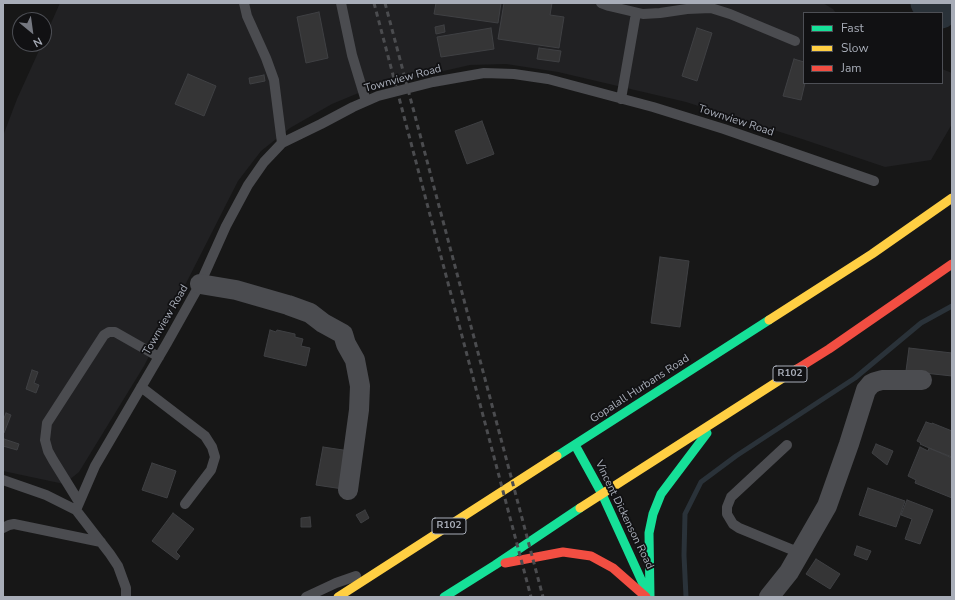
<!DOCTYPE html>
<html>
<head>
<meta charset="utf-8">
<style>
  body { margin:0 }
  #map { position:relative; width:955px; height:600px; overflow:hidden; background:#171717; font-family:"Nunito Sans",sans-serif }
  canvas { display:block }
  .frame { position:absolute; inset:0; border:4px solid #a8adb8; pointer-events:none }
  .legend { position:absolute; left:803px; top:12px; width:140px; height:72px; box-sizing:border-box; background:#111113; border:1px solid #4d4f55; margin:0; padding:5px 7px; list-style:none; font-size:12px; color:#a8adb8 }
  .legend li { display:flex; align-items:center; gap:8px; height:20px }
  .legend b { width:20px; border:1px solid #4d4f55 }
  .north { position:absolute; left:12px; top:12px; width:40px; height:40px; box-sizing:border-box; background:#111113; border:1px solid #4d4f55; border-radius:50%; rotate:151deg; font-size:11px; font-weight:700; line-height:16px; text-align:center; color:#a8adb8 }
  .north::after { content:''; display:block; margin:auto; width:14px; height:18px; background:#757880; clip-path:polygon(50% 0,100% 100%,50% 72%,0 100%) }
</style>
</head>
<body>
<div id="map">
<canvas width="955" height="600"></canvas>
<div class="frame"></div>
<ul class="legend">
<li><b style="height:5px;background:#16e098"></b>Fast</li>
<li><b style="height:5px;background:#ffcf43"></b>Slow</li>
<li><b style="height:5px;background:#f24e42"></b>Jam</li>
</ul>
<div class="north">N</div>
</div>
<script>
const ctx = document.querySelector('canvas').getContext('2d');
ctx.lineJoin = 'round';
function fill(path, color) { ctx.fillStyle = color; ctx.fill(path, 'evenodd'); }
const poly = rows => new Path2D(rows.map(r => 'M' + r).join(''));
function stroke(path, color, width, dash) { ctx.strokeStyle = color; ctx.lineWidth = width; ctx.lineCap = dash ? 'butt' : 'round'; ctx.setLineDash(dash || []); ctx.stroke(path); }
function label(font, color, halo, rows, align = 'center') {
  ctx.font = font + ' "Nunito Sans",sans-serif'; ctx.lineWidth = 3.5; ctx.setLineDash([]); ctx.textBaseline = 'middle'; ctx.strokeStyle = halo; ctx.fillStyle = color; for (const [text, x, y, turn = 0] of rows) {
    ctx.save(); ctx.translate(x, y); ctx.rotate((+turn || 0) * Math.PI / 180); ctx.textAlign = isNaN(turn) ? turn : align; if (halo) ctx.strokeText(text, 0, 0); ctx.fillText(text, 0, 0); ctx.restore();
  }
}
const built = poly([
  [60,3,823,3,833,9,836,13,804,13,804,83,942,83,942,69,952,73,952,124,931,160,885,167,802,139,686,102,558,72,506,64,470,65,373,87,332,104,290,128,261,151,238,181,144,366,79,472,64,484,3,471,3,136,17,99,42,44,44,44,44,39]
]);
const stream = poly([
  [686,597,684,555,685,514,701,482,736,456,855,378,921,323,952,306]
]);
const river = poly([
  [926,3,930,4,941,13]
]);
const building = poly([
  [436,3,501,3,498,23,434,14,436,3],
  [504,3,552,3,550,15,564,17,559,48,498,39,504,3],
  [319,12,328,58,306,63,297,17,319,12],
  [444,25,445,32,436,34,435,27,444,25],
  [491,28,494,49,441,57,437,37,491,28],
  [697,28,712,33,697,81,682,76,697,28],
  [539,48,561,51,559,62,537,59,539,48],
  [794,59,804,62,804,83,805,83,801,100,783,96,794,59],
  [188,74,216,86,204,116,175,104,188,74],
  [264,75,265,81,250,84,249,78,264,75],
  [482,121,494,154,467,164,455,131,482,121],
  [660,257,689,261,680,327,651,323,660,257],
  [270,330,276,332,277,330,295,334,295,337,303,339,301,346,310,348,306,366,264,356,270,330],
  [909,348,952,353,952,376,906,371,909,348],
  [32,370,38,372,34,383,39,385,36,393,26,389,32,370],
  [6,413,11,415,4,433,3,433,3,421,6,413],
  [926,422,932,424,932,423,952,431,952,458,920,444,921,443,917,441,926,422],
  [4,439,19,444,17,450,3,446,4,439],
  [876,444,893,451,887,465,872,453,876,444],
  [323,447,350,451,343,489,316,485,323,447],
  [920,447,928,451,929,448,952,457,952,498,915,483,916,480,908,476,920,447],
  [152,463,176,471,167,498,142,490,152,463],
  [868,488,905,501,896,527,859,515,868,488],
  [907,500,933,510,920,544,905,539,912,519,901,515,907,500],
  [365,510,369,518,361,523,356,515,365,510],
  [173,513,194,529,176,552,180,556,177,560,152,541,173,513],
  [310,517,311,527,301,527,301,518,310,517],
  [857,546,871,551,867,560,854,555,857,546],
  [816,559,840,574,830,589,806,574,816,559]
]);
const lane = poly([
  [244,3,247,16,266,58,274,80,282,143],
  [341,3,352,55,366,101],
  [601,3,609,6,643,14,660,13,687,9,711,8,730,14,795,41],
  [621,99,636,13],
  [141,387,205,436,212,447,215,457,211,470,185,504],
  [787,445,731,497,727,507,727,514,733,524,739,528,800,553],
  [3,480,46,495,76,510,110,554,118,566,126,588,126,597],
  [79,502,53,460,48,451,45,440,47,423,104,335,109,332,115,332,159,357],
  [76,510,95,466,167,343,200,284,226,226,248,185,264,162,282,143,321,124,353,107,378,96,433,82,484,73,514,74,548,79,653,107,724,129,874,181],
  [3,528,9,525,14,524,101,542],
  [306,597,336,583,356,576]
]);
const street = poly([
  [200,284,236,290,288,305,310,313,323,323,343,334,346,344,355,360,360,386,359,410,348,490],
  [769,597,789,572,827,506,849,444,866,390,871,384,875,382,882,380,922,380]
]);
const fast = poly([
  [575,445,602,494,649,597],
  [557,456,769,320],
  [444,597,495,565,580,508],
  [650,597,649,533,653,514,661,494,707,433]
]);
const slow = poly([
  [769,320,872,254,952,198],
  [580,508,797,369],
  [338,597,557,456]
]);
const jam = poly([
  [797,369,829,349,952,264],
  [505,563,563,552,591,556,613,568,646,597]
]);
const rail = poly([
  [374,3,531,597],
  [385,3,543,597]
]);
const shields = [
  [790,374,34],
  [449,526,34]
];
const shieldNames = [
  ["R102",790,374],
  ["R102",449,526]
];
const streetNames = [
  ["Townview Road",403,79,-15],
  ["Townview Road",736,121,18],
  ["Townview Road",166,320,-60],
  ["Gopalall Hurbans Road",640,389,-33],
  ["Vincent Dickenson Road",624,515,64]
];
fill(built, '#212123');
stroke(stream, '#2a3239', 5);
stroke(river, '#2a3239', 31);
fill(building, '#353536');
stroke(building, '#3f4043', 1);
stroke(lane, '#4b4c50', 10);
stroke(street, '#4b4c50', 20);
stroke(fast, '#16e098', 9);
stroke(slow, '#ffcf43', 9);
stroke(jam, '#f24e42', 9);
stroke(rail, '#4b4c4f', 3, [5, 4]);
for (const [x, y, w] of shields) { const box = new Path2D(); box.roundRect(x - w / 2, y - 8, w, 16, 3); ctx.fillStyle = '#111113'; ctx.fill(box); stroke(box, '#a8adb8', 1); }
label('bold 10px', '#a8adb8', null, shieldNames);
label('11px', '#a8adb8', '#111113', streetNames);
</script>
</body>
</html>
